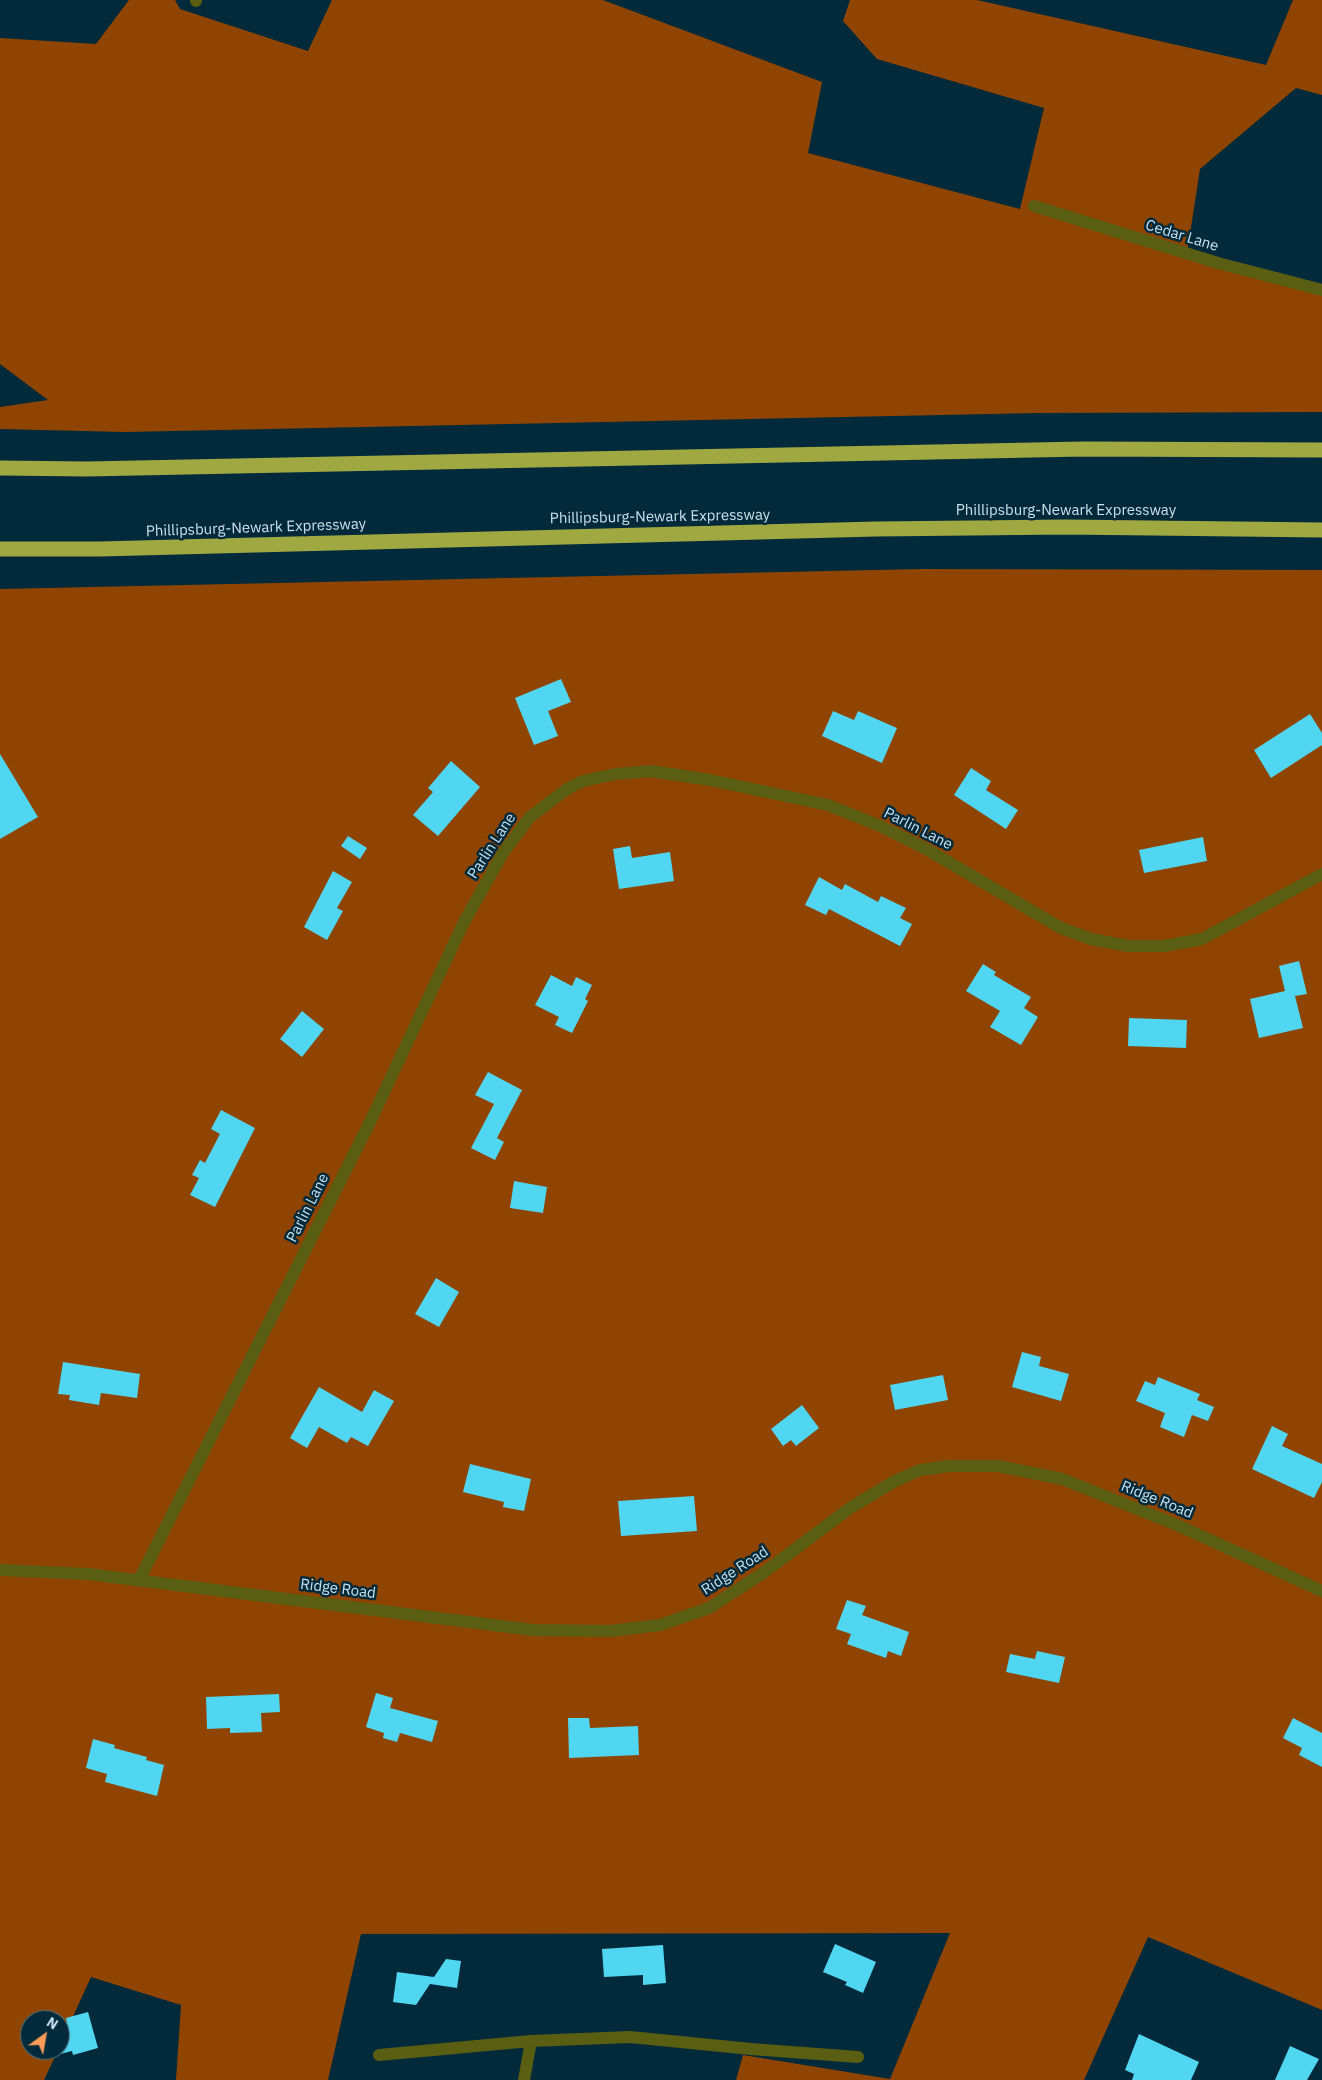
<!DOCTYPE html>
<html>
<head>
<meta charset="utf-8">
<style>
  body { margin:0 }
  #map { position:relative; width:1322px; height:2080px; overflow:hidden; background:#032a3b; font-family:"IBM Plex Sans",sans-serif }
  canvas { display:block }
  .north { position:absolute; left:20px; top:2010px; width:50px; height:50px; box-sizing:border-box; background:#032a3b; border:1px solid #527383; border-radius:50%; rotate:32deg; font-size:14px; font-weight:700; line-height:20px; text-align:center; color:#c8e0ee }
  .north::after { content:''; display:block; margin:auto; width:18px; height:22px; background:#fe9b58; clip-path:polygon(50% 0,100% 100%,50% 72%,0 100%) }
</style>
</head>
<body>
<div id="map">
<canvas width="1322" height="2080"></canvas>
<div class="north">N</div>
</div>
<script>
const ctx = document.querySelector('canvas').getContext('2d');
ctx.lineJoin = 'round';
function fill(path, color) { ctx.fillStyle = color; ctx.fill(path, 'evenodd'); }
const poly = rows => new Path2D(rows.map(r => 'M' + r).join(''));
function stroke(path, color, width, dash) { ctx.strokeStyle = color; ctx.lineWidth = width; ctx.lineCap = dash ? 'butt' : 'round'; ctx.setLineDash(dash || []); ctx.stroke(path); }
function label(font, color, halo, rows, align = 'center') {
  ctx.font = font + ' "IBM Plex Sans",sans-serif'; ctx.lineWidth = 5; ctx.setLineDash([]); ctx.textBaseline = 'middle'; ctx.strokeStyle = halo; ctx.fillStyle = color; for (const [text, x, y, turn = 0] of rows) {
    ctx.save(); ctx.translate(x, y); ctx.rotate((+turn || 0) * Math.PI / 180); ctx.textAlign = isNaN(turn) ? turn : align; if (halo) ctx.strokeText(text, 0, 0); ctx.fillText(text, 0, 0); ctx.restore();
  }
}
const forest = poly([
  [129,0,175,0,180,9,308,51,332,0,603,0,822,82,808,153,1020,209,1044,108,877,59,843,21,850,0,977,0,1266,65,1293,0,1322,0,1322,95,1296,88,1200,169,1187,253,1322,284,1322,412,1037,413,124,432,0,429,0,407,48,400,0,364,0,38,96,44],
  [922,569,1322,570,1322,2010,1148,1937,1084,2080,736,2080,743,2055,890,2079,950,1933,361,1934,328,2080,176,2080,181,2005,91,1977,60,2045,60,2020,30,2020,30,2050,58,2050,44,2080,0,2080,0,589]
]);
const building = poly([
  [561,679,571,702,548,711,558,736,534,745,515,698],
  [833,711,854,720,858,711,897,728,882,763,822,736],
  [1310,714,1322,733,1322,745,1271,778,1254,750],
  [0,754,38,817,0,839],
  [451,761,480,787,438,836,413,815,433,792,428,788],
  [971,768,991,781,986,790,1018,810,1006,829,954,795],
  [348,836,367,848,360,859,341,846],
  [1203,837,1207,861,1144,873,1139,850],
  [630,846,632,858,670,852,674,881,619,889,613,849],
  [333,871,352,882,337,908,343,911,327,940,304,927],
  [819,877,842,890,845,884,878,902,881,896,906,908,900,918,912,924,900,946,829,909,826,915,805,905],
  [1299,961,1307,994,1295,996,1303,1028,1259,1038,1250,999,1285,991,1279,966],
  [983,964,996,972,994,975,1031,997,1024,1008,1038,1017,1021,1045,990,1027,1000,1011,966,991],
  [551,975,572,986,576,977,592,985,585,999,588,1001,572,1033,555,1025,559,1017,535,1005],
  [302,1011,324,1029,302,1057,280,1039],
  [1129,1018,1187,1020,1186,1048,1128,1046],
  [488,1072,522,1090,497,1138,504,1142,495,1160,471,1148,494,1104,475,1095],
  [221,1110,255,1128,215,1207,190,1195,199,1178,192,1175,200,1160,205,1163,220,1134,211,1129],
  [514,1181,547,1187,543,1213,510,1208],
  [436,1278,459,1292,439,1327,415,1314],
  [1022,1352,1041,1357,1039,1366,1069,1374,1061,1401,1012,1387],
  [63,1362,140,1374,137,1398,101,1393,99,1405,69,1400,70,1395,58,1394],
  [943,1375,948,1400,895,1410,890,1385],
  [1158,1377,1200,1394,1197,1400,1214,1407,1208,1421,1192,1415,1184,1437,1160,1427,1165,1413,1136,1401,1145,1381,1155,1385],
  [319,1387,362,1412,374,1390,394,1401,368,1446,351,1437,347,1443,319,1427,307,1448,290,1438],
  [802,1405,819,1428,796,1446,791,1440,783,1446,771,1429],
  [1272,1426,1288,1434,1282,1446,1322,1464,1322,1482,1314,1498,1252,1469],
  [470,1464,531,1479,524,1511,503,1507,504,1502,463,1492],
  [694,1496,697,1531,621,1536,618,1501],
  [847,1600,866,1606,862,1615,909,1632,901,1656,888,1651,886,1658,847,1644,851,1634,836,1629],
  [1037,1651,1065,1657,1059,1683,1006,1672,1010,1654,1035,1659],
  [376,1693,393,1698,390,1708,438,1721,432,1742,400,1733,397,1742,383,1738,384,1733,366,1727],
  [279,1694,280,1712,261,1713,262,1732,230,1733,230,1728,207,1729,206,1697],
  [568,1718,589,1718,590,1728,638,1726,639,1755,569,1758],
  [1293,1718,1322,1733,1322,1767,1299,1755,1302,1748,1283,1738],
  [93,1739,115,1745,114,1748,147,1757,146,1760,164,1765,157,1796,105,1782,107,1774,86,1768],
  [835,1944,876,1962,863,1993,845,1985,847,1982,823,1972],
  [663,1945,666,1983,643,1985,643,1975,604,1977,602,1949],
  [446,1959,461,1961,457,1988,430,1984,416,2005,393,2002,397,1972,434,1977],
  [88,2012,98,2048,73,2055,72,2051,60,2054,60,2031,68,2029,66,2018],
  [1139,2034,1199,2062,1191,2080,1132,2080,1134,2074,1125,2070],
  [1290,2046,1319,2059,1307,2080,1275,2080]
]);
const minor = poly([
  [196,1,196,0],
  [1034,206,1218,263,1322,290],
  [0,1570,88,1574,533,1630,610,1631,660,1625,709,1608,763,1573,850,1508,895,1481,920,1470,949,1466,998,1466,1062,1479,1177,1525,1322,1591],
  [139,1580,369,1124,464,922,503,853,530,817,567,789,583,781,616,774,651,771,710,780,828,805,878,825,926,849,1061,928,1091,939,1128,946,1164,946,1202,939,1322,874],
  [379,2055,531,2041,630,2037,751,2049,858,2057],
  [524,2080,531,2041]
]);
const highway = poly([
  [0,468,87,469,1083,449,1322,450],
  [0,549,100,549,876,529,1066,527,1322,530]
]);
const streetNames = [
  ["Cedar Lane",1182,236,17],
  ["Phillipsburg-Newark Expressway",1066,511],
  ["Phillipsburg-Newark Expressway",660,517,-1],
  ["Phillipsburg-Newark Expressway",256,528,-2],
  ["Parlin Lane",918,829,27],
  ["Parlin Lane",492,846,-57],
  ["Parlin Lane",308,1208,-63],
  ["Ridge Road",1157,1500,22],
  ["Ridge Road",735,1571,-33],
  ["Ridge Road",338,1589,7]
];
fill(forest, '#8f4501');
fill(building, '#50d6f0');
stroke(minor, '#5a5e13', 12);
stroke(highway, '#a0a842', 15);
label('15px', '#c8e0ee', '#032a3b', streetNames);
</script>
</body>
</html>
